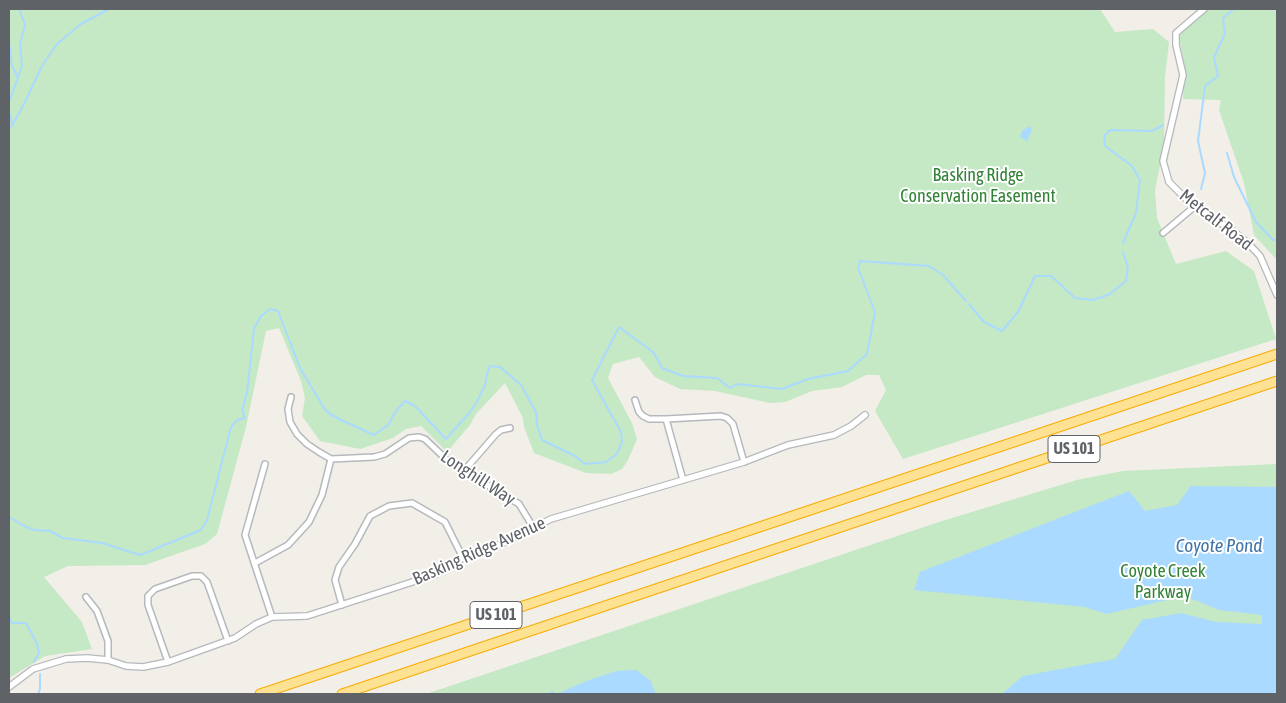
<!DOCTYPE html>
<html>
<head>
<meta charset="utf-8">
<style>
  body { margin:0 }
  #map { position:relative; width:1286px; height:703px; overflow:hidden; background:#f1efe8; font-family:"Asap Condensed",sans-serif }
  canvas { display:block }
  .frame { position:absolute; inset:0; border:10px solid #5f6368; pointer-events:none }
</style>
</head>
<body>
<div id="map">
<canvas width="1286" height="703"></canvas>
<div class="frame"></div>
</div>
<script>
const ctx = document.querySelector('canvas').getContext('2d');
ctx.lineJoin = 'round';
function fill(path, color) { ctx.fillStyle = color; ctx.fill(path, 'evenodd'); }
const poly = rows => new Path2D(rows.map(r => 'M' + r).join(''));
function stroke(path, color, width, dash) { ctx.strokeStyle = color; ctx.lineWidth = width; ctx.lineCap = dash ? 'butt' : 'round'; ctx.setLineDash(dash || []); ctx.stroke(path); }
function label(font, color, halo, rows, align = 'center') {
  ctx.font = font + ' "Asap Condensed",sans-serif'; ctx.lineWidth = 4; ctx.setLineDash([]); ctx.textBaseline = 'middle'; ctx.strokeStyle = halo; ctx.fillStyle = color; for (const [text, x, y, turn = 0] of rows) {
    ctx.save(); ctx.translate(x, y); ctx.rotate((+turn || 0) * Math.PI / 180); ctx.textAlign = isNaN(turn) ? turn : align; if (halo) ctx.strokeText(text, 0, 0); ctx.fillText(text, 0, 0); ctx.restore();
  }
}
const green = poly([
  [9,9,1100,9,1115,32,1153,29,1169,42,1165,77,1164,144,1155,191,1157,218,1176,264,1226,251,1254,271,1276,339,903,459,875,411,886,390,879,375,866,375,842,387,812,391,785,402,770,403,715,391,680,389,655,377,639,357,613,364,608,378,632,423,637,439,628,460,622,469,611,474,586,473,534,453,524,427,523,418,505,383,476,414,470,425,447,452,421,426,406,429,393,438,360,449,320,441,302,416,305,398,301,381,279,328,266,331,246,427,217,534,205,544,145,565,68,566,44,577,82,622,92,649,45,656,9,678],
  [1206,9,1277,9,1277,260,1254,235,1244,183,1219,110,1221,100,1183,99,1185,68,1179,36],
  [1277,464,1277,694,426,694,939,522,1077,480,1123,471]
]);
const water = poly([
  [1030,126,1032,130,1027,141,1020,137,1022,131],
  [1191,486,1277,487,1277,694,1002,694,1023,676,1115,659,1142,620,1181,613,1216,622,1262,624,1262,615,1219,610,1185,596,1106,614,1085,607,914,590,920,572,1129,491,1145,511,1177,505],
  [636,670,650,680,656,694,547,694,552,691,557,694,589,680,617,671]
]);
const stream = poly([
  [9,41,12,66,17,76],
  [9,102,22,66,20,44,25,25,19,9],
  [9,112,12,124],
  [9,128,12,126,25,102,42,66,57,44,81,24,109,9],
  [1227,153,1234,177,1256,222,1273,240,1277,240],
  [1201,189,1205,173,1198,141,1205,86,1218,76,1214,57,1225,34,1223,18,1234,9],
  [1123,243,1136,213,1140,180,1132,166,1105,146,1104,136,1110,130,1152,131,1163,125],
  [969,304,984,322,1002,331,1018,312,1035,276,1051,276,1075,298,1093,300,1110,294,1126,281,1128,268,1123,252],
  [9,517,24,526,34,530,50,531,63,538,102,543,140,555,201,530,207,520,231,427,237,420,245,418,242,410,247,393,254,328,261,316,270,309,278,311,300,368,324,408,330,414,341,420,374,435,388,425,396,411,405,401,415,406,446,439,471,411,479,398,485,385,487,374,490,366,500,367,521,385,536,412,537,425,542,440,575,456,585,464,606,462,617,454,622,442,621,432,592,380,619,327,654,353,662,368,683,376,717,378,730,388,737,384,782,389,808,379,848,371,867,354,875,312,858,268,860,261,929,266,943,275,966,301],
  [9,617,12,623,26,623,37,644,39,653,34,662],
  [38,694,40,689,40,674]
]);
const minor = poly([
  [1163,233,1194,207],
  [291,397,288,409,290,422,297,434,307,444,319,452,331,459,374,457,385,454,409,438,419,437,425,439,448,461,519,504,533,527],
  [635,400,639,412,643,416,649,419,666,419],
  [265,464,245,535,272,617],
  [463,472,496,434,501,430,510,428],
  [683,480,666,419,721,416,727,418,733,424,744,462],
  [255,563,288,545,309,522,322,495,331,459],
  [86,597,97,611,108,641,108,660],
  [342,605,335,580,339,567,355,544,370,516,389,506,412,503,445,522,463,558],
  [168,662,148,605,148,596,155,589,192,576,201,576,207,582,228,641]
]);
const tertiary = poly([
  [1204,9,1176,33,1176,45,1183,75,1163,161,1169,182,1194,207,1232,230,1247,242,1260,256,1277,295],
  [9,687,33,669,66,659,87,658,108,660,126,666,143,667,168,662,235,638,256,624,272,617,307,616,434,575,463,558,491,549,551,519,744,462,788,445,834,435,851,426,865,415]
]);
const motorway = poly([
  [260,694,1277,354],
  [342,694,1277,381]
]);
const shields = [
  [1074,449,52],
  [496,615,52]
];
const shieldNames = [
  ["US 101",1074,449],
  ["US 101",496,615]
];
const parkNames = [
  ["Basking Ridge",978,175],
  ["Conservation Easement",978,196],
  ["Coyote Creek",1163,571],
  ["Parkway",1163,592]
];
const streetNames = [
  ["Metcalf Road",1216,220,38],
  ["Longhill Way",478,478,33],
  ["Basking Ridge Avenue",479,551,-24]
];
const waterNames = [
  ["Coyote Pond",1219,546]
];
fill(green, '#c5e8c5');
fill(water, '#aadaff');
stroke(stream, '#aadaff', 2);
stroke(minor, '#b5b8bc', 8);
stroke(tertiary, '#b5b8bc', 8);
stroke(motorway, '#f9ab00', 11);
stroke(minor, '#fff', 5);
stroke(tertiary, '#fff', 5.5);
stroke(motorway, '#fde293', 9);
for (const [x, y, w] of shields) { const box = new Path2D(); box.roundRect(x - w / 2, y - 13.5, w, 27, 4); ctx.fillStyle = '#fff'; ctx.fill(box); stroke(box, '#5f6368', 1); }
label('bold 16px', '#5f6368', null, shieldNames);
label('18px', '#348238', '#fff', parkNames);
label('18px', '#5f6368', '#fff', streetNames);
label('italic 19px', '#4174aa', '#fff', waterNames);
</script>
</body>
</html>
